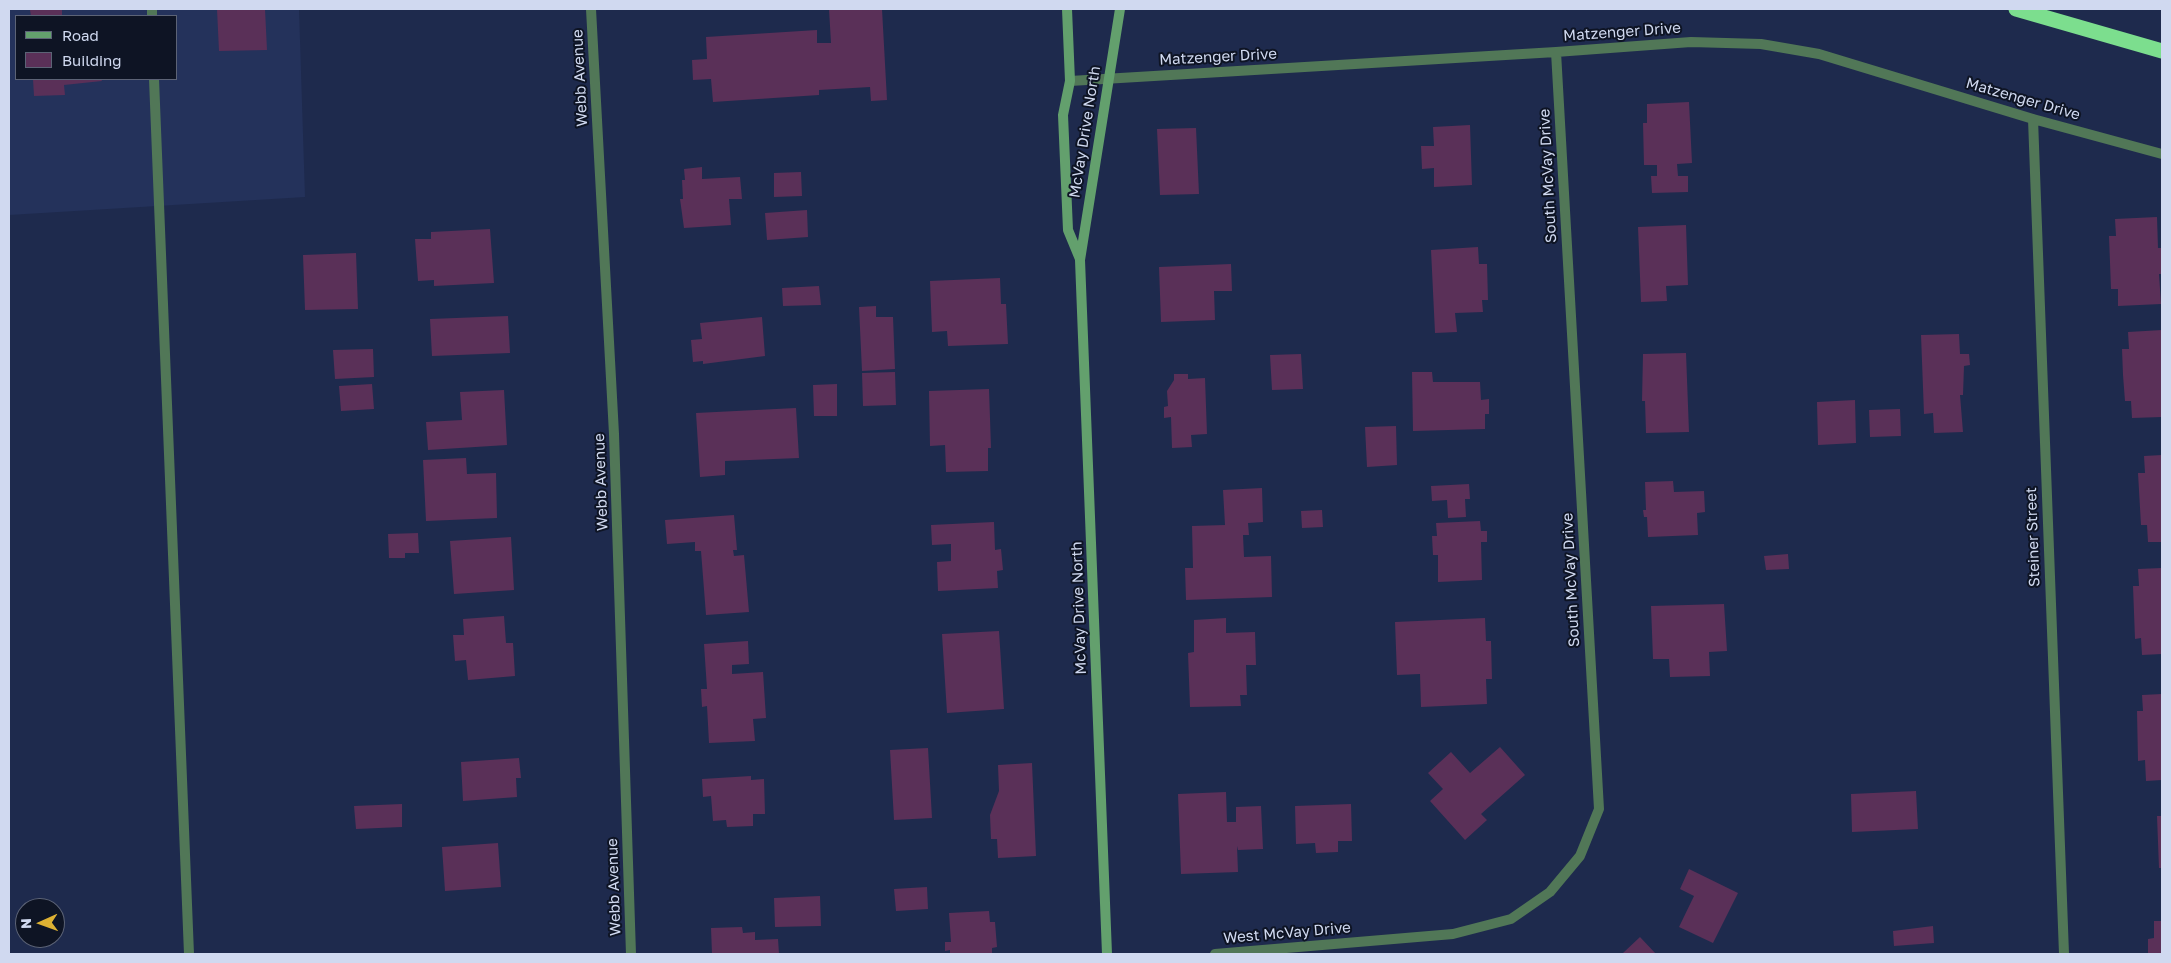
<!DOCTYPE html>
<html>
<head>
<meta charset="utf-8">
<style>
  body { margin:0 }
  #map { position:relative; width:2171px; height:963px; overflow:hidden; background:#1e2a4d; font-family:"Golos Text",sans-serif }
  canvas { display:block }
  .frame { position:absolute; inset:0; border:10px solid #d0d9f0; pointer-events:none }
  .legend { position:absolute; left:15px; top:15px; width:162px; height:65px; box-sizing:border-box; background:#0e1424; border:1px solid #5c6376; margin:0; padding:6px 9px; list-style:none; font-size:15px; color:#d0d9f0 }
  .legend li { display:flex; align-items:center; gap:10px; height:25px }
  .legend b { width:25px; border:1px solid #5c6376 }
  .north { position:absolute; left:15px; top:898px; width:50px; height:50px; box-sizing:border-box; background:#0e1424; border:1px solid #5c6376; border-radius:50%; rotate:268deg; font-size:14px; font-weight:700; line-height:20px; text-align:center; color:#d0d9f0 }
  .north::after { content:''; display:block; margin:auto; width:18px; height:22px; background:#ddb133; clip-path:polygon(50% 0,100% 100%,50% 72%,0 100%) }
</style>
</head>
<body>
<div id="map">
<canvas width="2171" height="963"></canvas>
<div class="frame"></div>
<ul class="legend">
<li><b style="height:6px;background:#63a06d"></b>Road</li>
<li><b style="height:14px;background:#5a3058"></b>Building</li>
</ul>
<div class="north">N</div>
</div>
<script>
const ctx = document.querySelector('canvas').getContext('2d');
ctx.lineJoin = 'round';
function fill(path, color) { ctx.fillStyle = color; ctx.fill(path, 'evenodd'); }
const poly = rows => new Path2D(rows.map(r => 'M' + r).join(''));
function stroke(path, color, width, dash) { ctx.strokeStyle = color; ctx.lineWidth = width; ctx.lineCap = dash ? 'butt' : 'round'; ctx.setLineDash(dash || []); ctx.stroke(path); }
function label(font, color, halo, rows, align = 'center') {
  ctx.font = font + ' "Golos Text",sans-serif'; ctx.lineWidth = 4; ctx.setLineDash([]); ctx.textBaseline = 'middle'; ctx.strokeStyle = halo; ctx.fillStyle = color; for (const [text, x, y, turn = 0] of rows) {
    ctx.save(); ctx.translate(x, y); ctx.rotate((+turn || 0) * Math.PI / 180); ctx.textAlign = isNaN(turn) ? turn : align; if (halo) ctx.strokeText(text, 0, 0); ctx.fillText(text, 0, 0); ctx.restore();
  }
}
const built = poly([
  [9,9,299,9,305,197,9,215],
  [16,16,176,16,176,79,16,79]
]);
const building = poly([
  [62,9,62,16,31,16,30,10],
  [217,9,265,9,267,50,219,51],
  [829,9,882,9,887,100,871,101,870,87,819,90,819,95,713,102,711,79,693,80,692,60,707,59,706,37,817,30,817,43,831,43],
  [33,79,101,79,102,81,64,85,65,95,34,96],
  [1689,102,1692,163,1677,164,1678,176,1688,176,1688,192,1652,193,1651,176,1657,176,1657,165,1644,165,1643,123,1647,123,1647,104],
  [1470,125,1472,185,1434,187,1434,168,1422,169,1421,146,1434,146,1433,127],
  [1196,128,1199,194,1160,195,1157,129],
  [702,167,702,179,740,177,742,199,729,199,731,225,684,228,680,199,683,199,682,180,685,180,684,169],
  [801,172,802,196,774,197,774,173],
  [807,210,808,237,767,240,765,213],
  [2157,217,2158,248,2162,248,2162,274,2159,274,2161,304,2118,306,2118,289,2111,289,2109,236,2116,236,2115,219],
  [1686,225,1688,285,1666,286,1667,301,1641,302,1638,227],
  [490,229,494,283,434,286,434,280,418,281,415,239,431,239,431,232],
  [1478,247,1479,264,1487,264,1488,300,1482,300,1483,312,1455,313,1457,332,1435,333,1431,250],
  [356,253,358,309,305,310,303,255],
  [1231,264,1232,291,1214,291,1215,320,1161,322,1159,267],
  [1000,278,1001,304,1006,304,1008,344,948,346,947,331,932,332,930,281],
  [819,286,821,305,783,306,782,288],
  [876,306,876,317,893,317,895,369,862,371,859,307],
  [508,316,510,353,432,356,430,319],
  [762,317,765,356,703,364,703,361,693,362,691,340,702,339,700,323],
  [2162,330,2162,417,2132,418,2131,401,2125,401,2123,375,2122,349,2129,349,2128,332],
  [1959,334,1960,354,1969,354,1970,365,1964,366,1963,395,1960,395,1963,432,1934,433,1933,413,1924,414,1921,335],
  [373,349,374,377,335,379,333,350],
  [1686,353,1689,432,1646,433,1645,401,1642,401,1643,354],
  [1301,354,1303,389,1272,390,1270,355],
  [895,372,896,405,863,406,862,373],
  [1412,372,1432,372,1433,382,1480,382,1481,400,1489,399,1489,414,1485,414,1485,429,1413,431],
  [1174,374,1188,374,1188,379,1205,378,1207,434,1191,435,1192,447,1172,448,1171,417,1164,418,1164,407,1168,406,1167,391,1174,380],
  [372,384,374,409,341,411,339,386],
  [837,384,837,416,814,416,813,385],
  [989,389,991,448,988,448,988,471,946,472,945,445,930,446,929,391],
  [504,390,507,445,428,450,426,422,462,420,460,392],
  [1855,400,1856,443,1818,445,1817,402],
  [796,408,799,458,725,461,725,475,700,477,696,413],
  [1900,409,1901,436,1870,437,1869,410],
  [1396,426,1397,465,1367,467,1365,427],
  [2162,455,2162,542,2148,542,2147,525,2141,525,2138,473,2145,473,2144,456],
  [466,458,467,474,496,473,497,518,426,521,423,460],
  [1673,481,1674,492,1704,491,1705,512,1697,513,1698,535,1648,537,1647,517,1644,517,1643,510,1646,510,1645,482],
  [1469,484,1470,499,1465,499,1466,517,1448,518,1447,500,1432,501,1431,486],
  [1262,488,1263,522,1248,523,1249,535,1243,535,1244,557,1271,556,1272,597,1186,600,1185,568,1193,568,1192,526,1225,525,1223,490],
  [1322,510,1323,527,1302,528,1301,511],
  [734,515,737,550,733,550,734,556,744,555,749,612,706,615,701,551,695,551,695,542,667,544,665,520],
  [1480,521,1481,531,1487,531,1487,542,1481,542,1482,580,1438,582,1438,555,1433,555,1432,536,1437,536,1436,523],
  [994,522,995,550,1001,549,1003,570,997,571,998,588,938,591,937,562,951,561,951,544,932,545,931,525],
  [418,533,419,553,405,553,405,558,389,558,388,534],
  [511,537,514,590,454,594,450,541],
  [1788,554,1789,569,1766,570,1764,556],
  [2162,568,2162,654,2142,655,2141,638,2135,639,2133,586,2139,586,2138,569],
  [1724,604,1727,651,1709,652,1710,676,1670,677,1669,659,1653,659,1651,606],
  [504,616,506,643,513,643,515,676,468,680,466,660,455,661,453,635,464,635,463,619],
  [1226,618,1226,633,1255,632,1256,665,1246,665,1247,695,1240,695,1241,706,1190,707,1188,653,1194,652,1194,620],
  [1485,618,1486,641,1491,641,1492,679,1486,679,1487,704,1421,707,1420,674,1397,675,1395,622],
  [999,631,1004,709,947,713,942,634],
  [748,641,749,664,732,665,732,674,763,672,766,718,753,719,755,741,709,743,707,706,702,707,701,689,707,689,704,644],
  [2162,694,2162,780,2146,781,2145,760,2138,761,2137,711,2143,711,2142,695],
  [1500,747,1525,775,1481,814,1487,820,1465,840,1430,801,1443,789,1428,773,1451,752,1470,773],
  [928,748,932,818,894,820,890,750],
  [519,758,521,778,516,778,517,797,463,801,461,762],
  [1032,763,1036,856,998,858,997,839,991,839,990,815,999,791,998,765],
  [751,776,751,780,764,779,765,814,753,814,753,826,727,827,726,820,713,821,711,796,703,797,702,779],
  [1916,791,1918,829,1852,832,1851,794],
  [1226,792,1227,822,1236,822,1236,807,1261,806,1263,849,1238,850,1237,846,1238,872,1181,874,1178,794],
  [402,804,402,827,356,829,354,806],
  [1351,804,1352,841,1338,841,1338,852,1316,853,1315,843,1296,844,1295,806],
  [2157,816,2162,816,2162,868,2159,868],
  [498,843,501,887,445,891,442,847],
  [1689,869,1738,893,1713,943,1679,927,1694,896,1680,889],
  [927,887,928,909,896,911,894,889],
  [820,896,821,926,775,927,774,898],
  [989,911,990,922,995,922,997,947,992,948,992,954,950,954,950,950,945,951,945,942,951,942,949,913],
  [2154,921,2162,921,2162,954,2148,954,2148,939,2154,938],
  [1933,926,1934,943,1894,946,1893,931],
  [742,927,743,933,755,932,755,940,778,939,779,954,712,954,711,928],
  [1640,937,1656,954,1619,954,1623,953]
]);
const lane = poly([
  [152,9,152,16],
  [154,79,189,954]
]);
const street = poly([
  [591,9,614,434,631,954],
  [1070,81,1556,52,1691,42,1761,44,1819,54,2033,119,2162,154],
  [2033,119,2064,954],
  [1215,954,1453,934,1511,919,1550,892,1580,856,1599,809,1556,52]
]);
const secondary = poly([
  [1067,9,1070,81,1063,115,1068,230,1080,259],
  [1107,954,1080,260,1120,9]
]);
const highway = poly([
  [2016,9,2162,51]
]);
const streetNames = [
  ["Matzenger Drive",1622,32,-4],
  ["Matzenger Drive",1218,57,-3],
  ["Webb Avenue",580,78,-93],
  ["Matzenger Drive",2023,99,16],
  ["McVay Drive North",1085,132,-81],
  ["South McVay Drive",1548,176,-93],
  ["Webb Avenue",601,482,-92],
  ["Steiner Street",2033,537,-92],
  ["South McVay Drive",1571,580,-93],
  ["McVay Drive North",1079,608,-92],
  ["Webb Avenue",614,887,-92],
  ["West McVay Drive",1287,933,-5]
];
fill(built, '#24325b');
fill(building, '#5a3058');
stroke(lane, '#517757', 10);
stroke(street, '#517757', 10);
stroke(secondary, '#63a06d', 10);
stroke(highway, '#7cde8e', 15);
label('15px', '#d0d9f0', '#0e1424', streetNames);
</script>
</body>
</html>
